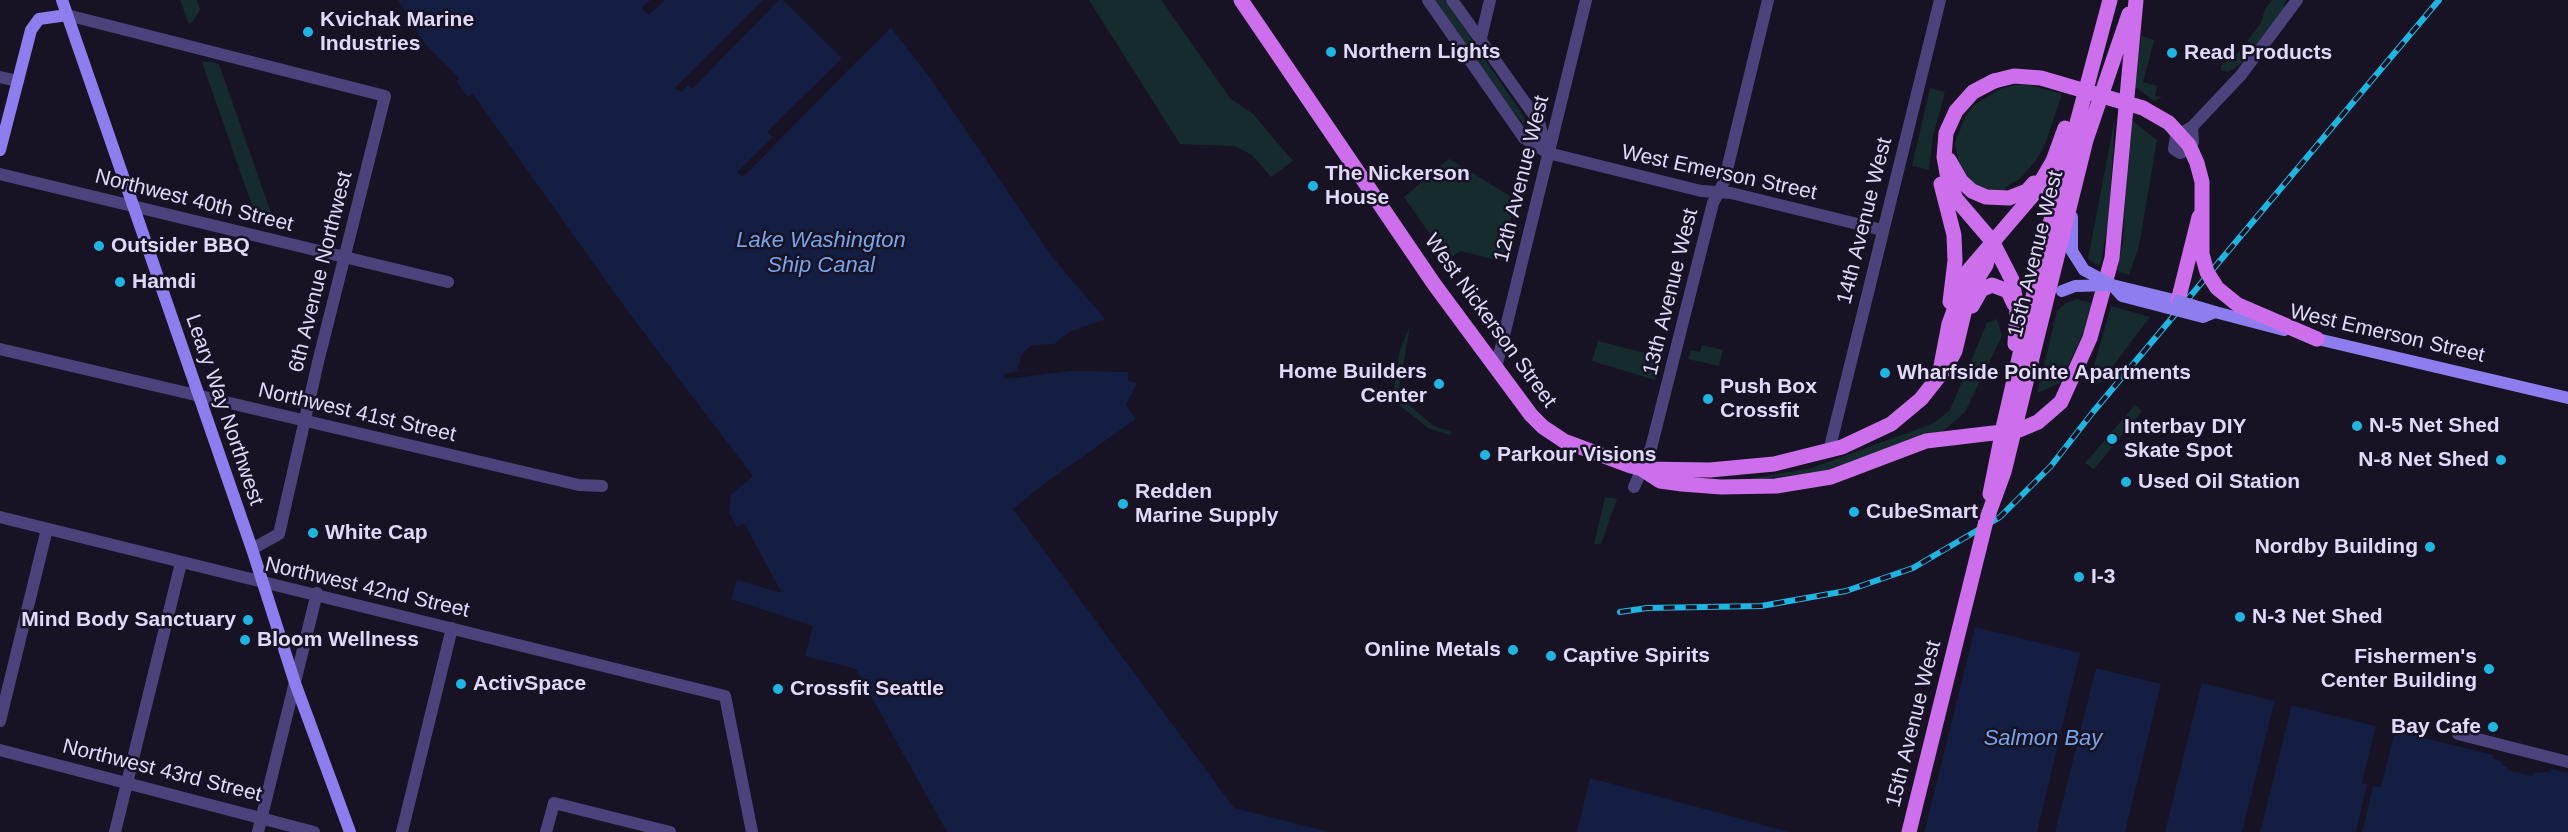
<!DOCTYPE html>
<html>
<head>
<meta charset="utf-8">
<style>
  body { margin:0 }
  canvas { display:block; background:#171224 }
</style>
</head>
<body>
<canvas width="2568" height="832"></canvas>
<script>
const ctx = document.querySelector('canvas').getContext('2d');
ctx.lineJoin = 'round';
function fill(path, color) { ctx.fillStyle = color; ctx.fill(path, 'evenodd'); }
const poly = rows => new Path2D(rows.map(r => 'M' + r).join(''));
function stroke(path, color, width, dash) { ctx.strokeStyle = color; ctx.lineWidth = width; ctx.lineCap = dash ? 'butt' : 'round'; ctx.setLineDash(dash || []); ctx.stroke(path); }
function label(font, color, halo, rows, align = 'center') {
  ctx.font = font + ' Helvetica,sans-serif'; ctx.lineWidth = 5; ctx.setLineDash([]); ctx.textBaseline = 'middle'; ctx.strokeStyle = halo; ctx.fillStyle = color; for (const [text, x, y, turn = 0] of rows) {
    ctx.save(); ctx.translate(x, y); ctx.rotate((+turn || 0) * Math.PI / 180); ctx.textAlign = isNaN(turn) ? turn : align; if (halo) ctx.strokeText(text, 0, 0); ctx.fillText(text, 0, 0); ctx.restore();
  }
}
const green = poly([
  [180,0,197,0,200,10,192,23,189,24],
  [1089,0,1161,0,1230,98,1253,114,1293,161,1271,177,1252,155,1234,146,1180,144],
  [1436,0,1445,0,1537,136,1532,134,1495,89,1462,44],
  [2272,0,2286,0,2283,9,2242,63,2228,72,2221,70,2221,66,2239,52,2261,23,2265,9],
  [2141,36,2154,40,2143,82,2157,86,2155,96,2162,97,2154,101,2135,87],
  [205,61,219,64,273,219,255,214,202,62],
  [2015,85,2030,85,2062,94,2044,147,2036,160,2020,179,2007,186,2002,194,1978,187,1968,179,1960,169,1955,143,1965,117,1974,105,2000,89],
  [1930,88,1945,92,1933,136,1929,170,1912,166],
  [2115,117,2109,218,2100,266,2088,259],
  [2129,118,2157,140,2139,246,2129,275,2117,271,2123,242],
  [1449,159,1515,199,1502,261,1460,251,1448,260,1404,197],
  [2077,299,2091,303,2092,314,2060,383,2037,393,2057,311,2066,303],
  [2111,306,2150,317,2100,383,2089,384],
  [1997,319,2002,336,1965,412,1941,433,1836,470,1726,483,1812,468,1934,423,1950,410,1987,323],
  [1410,326,1399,388,1409,405,1434,426,1452,432,1450,435,1428,428,1398,404,1394,389,1400,350],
  [1598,341,1660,357,1655,380,1592,361],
  [1702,345,1723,350,1719,366,1688,359,1691,350,1700,352],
  [2135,405,2142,411,2094,469,2085,463],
  [1605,497,1617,499,1601,544,1594,544]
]);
const water = poly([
  [398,0,783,0,851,67,891,28,930,78,1053,258,1105,319,1069,332,1054,344,1032,345,1022,354,1017,371,1058,364,1129,364,1128,381,1137,383,1126,405,1136,419,1041,486,1013,509,1234,808,1329,832,947,832,856,669,805,656,813,626,731,599,737,580,782,593,744,523,737,527,729,512,731,495,753,476,629,313,473,94,467,97,457,81,459,78,425,44],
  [1975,627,2493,755,2493,758,2502,762,2502,765,2507,767,2507,770,2532,776,2534,773,2550,772,2551,769,2568,773,2568,832,1924,832],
  [1590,778,1789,832,1577,832]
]);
const pier = poly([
  [650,0,665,0,649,15,642,8],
  [763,0,779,0,692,89,688,85,682,92,675,88],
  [842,58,851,67,743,177,737,172,773,137,767,132],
  [1080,363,1129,364,1130,372,1070,371,1005,379,1004,374,1058,364],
  [1976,624,1924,832,1921,832,1972,626],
  [2080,653,2202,681,2165,832,2125,832,2161,684,2096,668,2055,832,2037,832],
  [2275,700,2292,704,2260,832,2242,832],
  [2376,726,2395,730,2381,787,2373,786,2362,832,2356,832,2367,784,2362,783]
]);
const street = poly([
  [1428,0,1524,138,1548,153,1701,191,1731,193,1882,230],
  [1452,0,1539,122,1547,152],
  [67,15,385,96,318,362,279,534,252,549],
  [1480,42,1490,0],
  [0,77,18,81],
  [2192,127,2193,142,2186,151,2180,153,2174,149,2176,136,2192,127,2241,75,2297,0],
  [0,174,448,282],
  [0,349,579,485,602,486],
  [1496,368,1586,0],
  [1829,451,1940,0],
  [1634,487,1651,448,1713,203,1724,182,1768,0],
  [0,517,725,696,752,832],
  [0,721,47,529],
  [2458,734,2568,762],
  [0,750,314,832],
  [115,832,181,563],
  [258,832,317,593],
  [402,832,452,628],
  [546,832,554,803,670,832]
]);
const secondary = poly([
  [62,0,252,549,295,683,350,832],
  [0,150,31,30,39,19,67,15],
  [2072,251,2072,217],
  [2112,285,2178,301],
  [2215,312,2284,330],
  [2309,337,2568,398]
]);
const primary = poly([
  [1241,0,1434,284,1531,415,1543,427,1564,441,1628,465,1642,469,1710,470,1774,464,1842,447,1891,424,1921,399,1947,366,1955,351,1969,292,1986,265,1992,241],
  [1994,81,1973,92,1956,111,1946,133,1944,157,1948,179,1956,199,1992,241,2012,280,2017,308,2015,344],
  [1949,160,1961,181,1972,191,1986,197,2009,198,2027,191,2034,183],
  [1941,184,1954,235,1955,261,1950,302],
  [2178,301,2199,217],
  [1972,306,1981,290,1992,285,2008,291,2014,304],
  [2031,362,2086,140,2129,14],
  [1940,371,1949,324,1968,271,2033,195,2053,161,2065,128],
  [2004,424,2048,231,2110,0],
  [1643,470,1660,481,1682,484,1721,487,1776,486,1831,477,1926,441,2019,430,2038,422,2061,402,2090,338,2112,258,2136,0]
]);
const rail = poly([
  [1620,612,1647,608,1761,606,1846,591,1913,568,2000,517,2051,466,2093,412,2439,0]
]);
const secondaryBridge = poly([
  [2072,251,2084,270,2112,285,2122,296,2203,317,2215,312],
  [2062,291,2075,286,2110,285],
  [2178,301,2215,312]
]);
const primaryBridge = poly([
  [1994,81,2014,76,2041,78,2143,108,2169,123,2189,145,2197,163,2202,182,2202,254,2207,272,2217,288,2238,305,2317,339],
  [1990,494,2004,424],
  [1909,832,1986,521,2004,472,2031,362]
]);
const markers = [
  [308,32,6,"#1eb5e2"],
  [1331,52,6,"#1eb5e2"],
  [2172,53,6,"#1eb5e2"],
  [1313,186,6,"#1eb5e2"],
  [99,246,6,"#1eb5e2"],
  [120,282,6,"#1eb5e2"],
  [1885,373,6,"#1eb5e2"],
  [1439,384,6,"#1eb5e2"],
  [1708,399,6,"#1eb5e2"],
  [2357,426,6,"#1eb5e2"],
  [2112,439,6,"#1eb5e2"],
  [1485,455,6,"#1eb5e2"],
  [2501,460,6,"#1eb5e2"],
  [2126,482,6,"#1eb5e2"],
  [1123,504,6,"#1eb5e2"],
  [1854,512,6,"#1eb5e2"],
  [313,533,6,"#1eb5e2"],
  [2430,547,6,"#1eb5e2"],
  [2079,577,6,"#1eb5e2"],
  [2240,617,6,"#1eb5e2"],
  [248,620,6,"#1eb5e2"],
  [245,640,6,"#1eb5e2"],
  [1513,650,6,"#1eb5e2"],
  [1551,656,6,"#1eb5e2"],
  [2489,669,6,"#1eb5e2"],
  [461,684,6,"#1eb5e2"],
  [778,689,6,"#1eb5e2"],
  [2493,727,6,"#1eb5e2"]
];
const poiNames = [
  ["Kvichak Marine",320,20],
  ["Industries",320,44],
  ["Northern Lights",1343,52],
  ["Read Products",2184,53],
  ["The Nickerson",1325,174],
  ["House",1325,198],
  ["Outsider BBQ",111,246],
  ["Hamdi",132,282],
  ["Home Builders",1427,372,"right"],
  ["Center",1427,396,"right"],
  ["Wharfside Pointe Apartments",1897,373],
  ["Push Box",1720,387],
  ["Crossfit",1720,411],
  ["N-5 Net Shed",2369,426],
  ["Interbay DIY",2124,427],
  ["Skate Spot",2124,451],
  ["Parkour Visions",1497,455],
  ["N-8 Net Shed",2489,460,"right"],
  ["Used Oil Station",2138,482],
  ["Redden",1135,492],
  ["Marine Supply",1135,516],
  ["CubeSmart",1866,512],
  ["White Cap",325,533],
  ["Nordby Building",2418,547,"right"],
  ["I-3",2091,577],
  ["N-3 Net Shed",2252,617],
  ["Mind Body Sanctuary",236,620,"right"],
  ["Bloom Wellness",257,640],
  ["Online Metals",1501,650,"right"],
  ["Captive Spirits",1563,656],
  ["Fishermen's",2477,657,"right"],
  ["Center Building",2477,681,"right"],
  ["ActivSpace",473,684],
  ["Crossfit Seattle",790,689],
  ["Bay Cafe",2481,727,"right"]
];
const streetNames = [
  ["West Emerson Street",1719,173,12],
  ["12th Avenue West",1522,179,-76],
  ["Northwest 40th Street",194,201,14],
  ["14th Avenue West",1865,221,-76],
  ["15th Avenue West",2036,254,-76],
  ["6th Avenue Northwest",321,272,-76],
  ["13th Avenue West",1671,292,-76],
  ["West Nickerson Street",1490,321,54],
  ["West Emerson Street",2387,334,13],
  ["Leary Way Northwest",224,410,71],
  ["Northwest 41st Street",357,413,13],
  ["Northwest 42nd Street",367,588,13],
  ["15th Avenue West",1914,724,-76],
  ["Northwest 43rd Street",162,771,14]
];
const waterNames = [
  ["Lake Washington",821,241],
  ["Ship Canal",821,266],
  ["Salmon Bay",2043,739]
];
fill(green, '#162b2d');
fill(water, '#131e42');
fill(pier, '#171224');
stroke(street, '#4c437d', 12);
stroke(secondary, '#8e7dee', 12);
stroke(primary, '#cd6eec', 15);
stroke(rail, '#1eb5e2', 6);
stroke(rail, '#171224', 4, [11]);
stroke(secondaryBridge, '#8e7dee', 12);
stroke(primaryBridge, '#cd6eec', 15);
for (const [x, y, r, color] of markers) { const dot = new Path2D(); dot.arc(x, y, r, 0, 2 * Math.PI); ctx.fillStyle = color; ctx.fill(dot); stroke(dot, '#171224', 2); }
label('bold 21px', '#e1d9fa', '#171224', poiNames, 'left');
label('21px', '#e1d9fa', '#171224', streetNames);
label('italic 22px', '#75a6ed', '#171224', waterNames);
</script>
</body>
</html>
